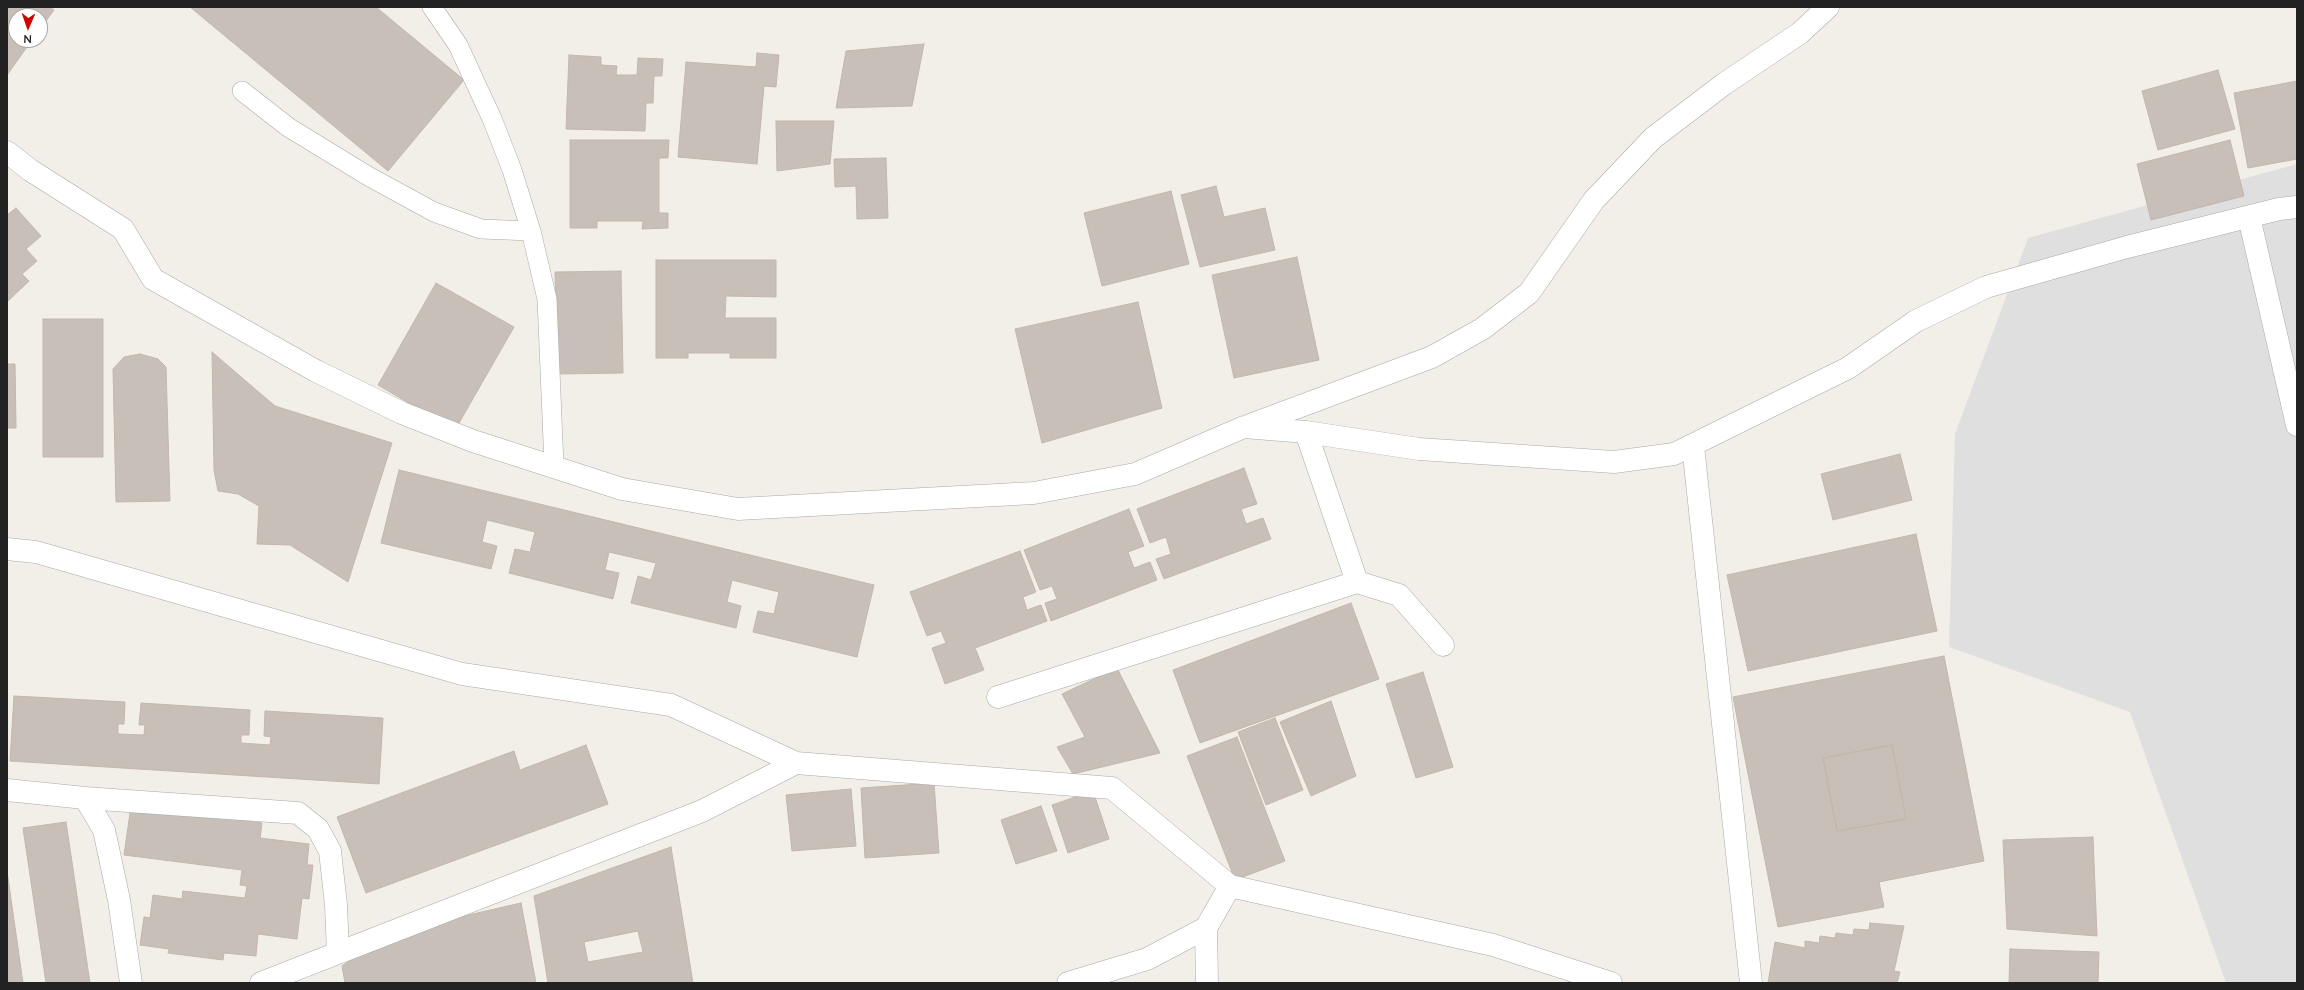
<!DOCTYPE html>
<html>
<head>
<meta charset="utf-8">
<style>
	body { margin:0 }
	#map { position:relative; width:2304px; height:990px; overflow:hidden; background:#f2efe9; font-family:Lato,sans-serif }
	canvas { display:block }
	.frame { position:absolute; inset:0; border:8px solid #222; pointer-events:none }
	.north { position:absolute; left:8px; top:8px; width:40px; height:40px; box-sizing:border-box; background:#fff; border:1px solid #a7a7a7; border-radius:50%; rotate:182deg; font-size:11px; font-weight:700; line-height:16px; text-align:center; color:#222 }
	.north::after { content:''; display:block; margin:auto; width:14px; height:18px; background:#d40000; clip-path:polygon(50% 0,100% 100%,50% 72%,0 100%) }
</style>
</head>
<body>
<div id="map">
<canvas width="2304" height="990"></canvas>
<div class="frame"></div>
<div class="north">N</div>
</div>
<script>
const context = document.querySelector('canvas').getContext('2d');
context.lineJoin = 'round';
function fill(path, color) { context.fillStyle = color; context.fill(path, 'evenodd'); }
const poly = rows => new Path2D(rows.map(r => 'M' + r).join(''));
function stroke(path, color, width, dash) { context.strokeStyle = color; context.lineWidth = width; context.lineCap = dash ? 'butt' : 'round'; context.setLineDash(dash || []); context.stroke(path); }
const residential = poly([
	[2297,164,2297,983,2226,983,2130,712,1949,647,1955,434,2028,238]
]);
const building = poly([
	[7,7,50,7,54,10,40,29,40,16,16,16,16,40,32,40,7,75,7,7],
	[190,7,376,7,464,80,388,171,190,7],
	[924,44,912,106,836,108,846,51,924,44],
	[757,53,779,55,776,87,764,86,757,164,678,157,686,62,756,67,757,53],
	[569,55,601,57,601,65,617,66,616,75,637,75,638,58,663,59,662,76,654,76,653,103,646,103,645,131,566,129,569,55],
	[2218,70,2235,129,2158,150,2142,91,2218,70],
	[2297,81,2297,159,2248,168,2234,93,2297,81],
	[776,121,834,121,830,164,777,171,776,121],
	[570,140,669,140,668,158,659,158,659,213,668,213,668,228,642,229,643,221,597,221,597,228,570,228,570,140],
	[2230,140,2244,196,2151,220,2137,164,2230,140],
	[886,158,888,218,857,219,856,186,835,187,834,159,886,158],
	[1216,186,1224,217,1265,208,1275,250,1200,267,1181,195,1216,186],
	[1171,191,1189,264,1102,286,1084,213,1171,191],
	[16,208,41,236,26,249,37,261,22,274,29,281,7,302,7,215,16,208],
	[1297,257,1319,360,1234,378,1212,275,1297,257],
	[656,260,776,260,776,297,726,296,725,318,776,318,776,358,730,358,730,353,688,353,688,358,656,358,656,260],
	[621,271,623,373,557,374,555,272,621,271],
	[436,283,514,327,455,430,378,385,436,283],
	[1138,302,1162,408,1042,443,1015,329,1138,302],
	[43,319,103,319,103,457,43,457,43,319],
	[212,352,275,406,392,443,348,582,290,545,257,544,259,506,238,494,218,491,214,470,212,352],
	[140,354,158,359,166,367,170,501,116,502,113,369,124,357,140,354],
	[7,364,15,364,16,428,7,428,7,364],
	[1900,454,1912,500,1833,520,1821,474,1900,454],
	[1244,468,1257,504,1241,509,1246,524,1263,518,1271,539,1164,579,1156,559,1171,554,1166,537,1150,543,1137,509,1244,468],
	[399,470,874,585,857,657,753,632,758,611,774,614,779,592,732,580,727,602,741,606,736,628,631,603,638,576,651,580,656,563,609,552,605,570,619,573,613,599,509,573,515,549,530,552,535,532,487,520,482,542,497,546,491,569,381,543,399,470],
	[1129,509,1144,546,1128,552,1134,568,1150,562,1157,580,1051,621,1045,603,1057,599,1052,586,1040,590,1024,550,1129,509],
	[1916,534,1937,631,1748,671,1727,575,1916,534],
	[1020,551,1036,592,1023,597,1027,610,1041,605,1047,621,975,648,984,670,945,684,932,648,946,643,941,631,927,636,910,592,1020,551],
	[1351,603,1379,679,1200,743,1173,670,1351,603],
	[1944,656,1984,861,1879,882,1884,907,1778,927,1733,697,1944,656],
	[1892,745,1906,819,1837,831,1823,758,1892,745],
	[1117,668,1160,753,1073,774,1057,747,1085,737,1062,694,1117,668],
	[1423,672,1453,767,1416,778,1386,684,1423,672],
	[14,696,125,702,124,724,118,724,118,734,144,735,145,725,139,725,141,703,250,710,249,735,241,735,241,743,270,745,271,737,264,736,265,711,383,718,379,784,10,761,14,696],
	[1331,701,1356,776,1311,796,1280,722,1331,701],
	[1275,718,1303,790,1266,805,1238,732,1275,718],
	[1237,737,1285,861,1235,880,1187,756,1237,737],
	[586,745,608,804,366,893,337,817,514,751,520,770,586,745],
	[1892,745,1906,819,1837,831,1823,758,1892,745],
	[934,783,939,853,865,858,861,788,934,783],
	[851,789,856,846,792,851,786,795,851,789],
	[1093,791,1109,839,1068,853,1052,805,1093,791],
	[131,806,262,823,260,838,309,844,307,865,313,865,309,899,302,898,297,939,258,934,256,956,224,953,223,960,168,953,169,949,140,945,144,917,150,918,153,895,182,899,183,891,245,898,247,886,240,885,242,870,124,855,131,806],
	[1041,806,1057,851,1016,864,1001,820,1041,806],
	[66,822,90,983,46,983,23,828,66,822],
	[2093,837,2097,936,2007,929,2003,840,2093,837],
	[671,847,693,983,548,983,534,896,671,847],
	[638,931,643,952,588,962,584,942,638,931],
	[7,871,23,983,7,983,7,871],
	[521,903,536,983,345,983,342,966,390,933,521,903],
	[1870,923,1904,926,1894,971,1900,972,1897,983,1768,983,1775,942,1805,948,1805,941,1819,943,1820,936,1835,938,1836,933,1853,935,1854,929,1869,930,1870,923],
	[2010,949,2099,952,2098,983,2009,983,2010,949]
]);
const lane = poly([
	[432,7,458,45,493,121,512,170,531,231,547,299,554,466],
	[242,91,288,127,368,176,434,212,481,229,531,231]
]);
const street = poly([
	[7,152,30,170,123,229,153,279,316,371,402,413,473,441,622,489,738,509,1034,493,1135,474,1244,427,1306,432,1419,449,1614,462,1674,454,1848,368,1916,321,1986,287,2127,247,2279,209,2297,207],
	[2249,217,2297,425],
	[1250,425,1432,357,1482,329,1529,293,1594,200,1653,138,1724,84,1800,33,1828,7],
	[1693,446,1751,983],
	[7,549,36,552,462,674,671,705,796,763],
	[1357,582,1399,595,1443,645],
	[998,697,1357,582,1306,432],
	[7,790,85,798,104,830,119,900,131,983],
	[85,798,298,813,318,829,330,851,336,905,338,953],
	[1206,928,1207,983],
	[261,983,702,811,796,763,1112,788,1230,886,1493,945,1611,983],
	[1068,983,1147,959,1206,928,1230,886]
]);
fill(residential, '#e0dfdf');
fill(building, '#c7bfb8');
stroke(building, '#c4b6ab', 1);
stroke(lane, '#a9a9a9', 20);
stroke(street, '#a9a9a9', 23);
stroke(lane, '#fff', 19);
stroke(street, '#fff', 22);
</script>
</body>
</html>
